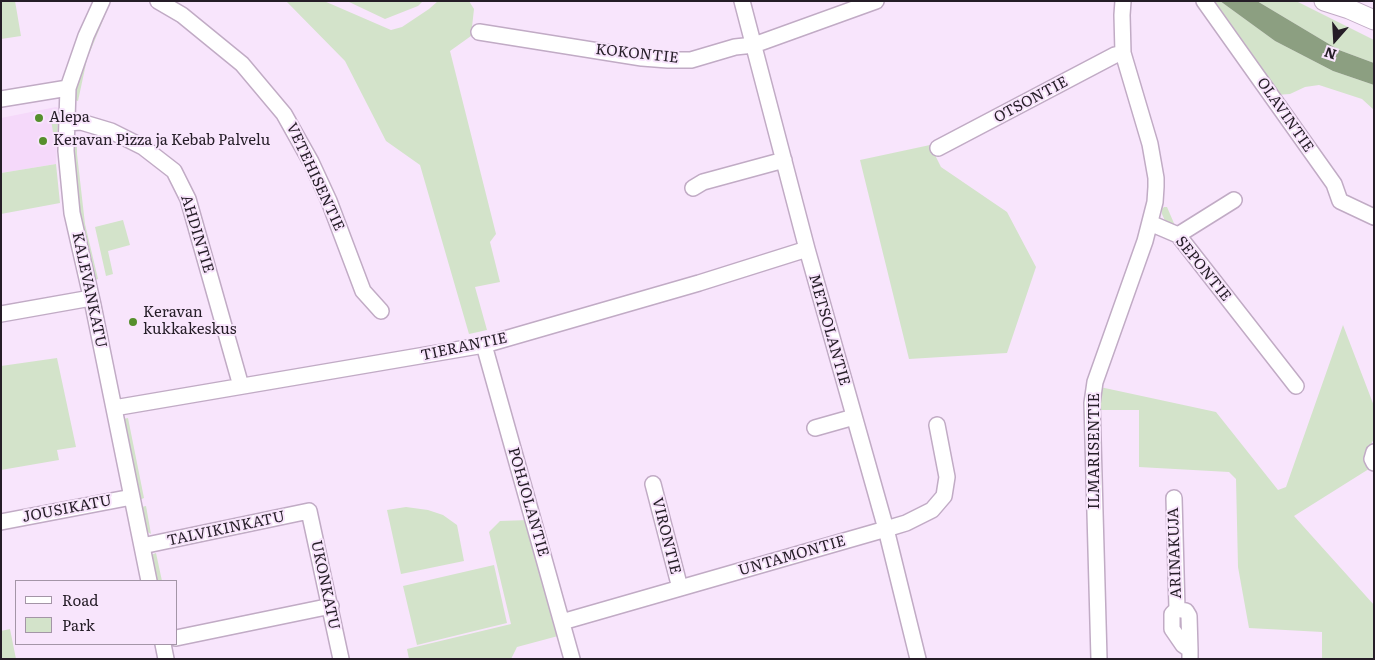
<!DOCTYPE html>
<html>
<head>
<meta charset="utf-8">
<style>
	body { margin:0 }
	#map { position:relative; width:1375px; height:660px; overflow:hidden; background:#f8e5fc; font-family:Literata,serif }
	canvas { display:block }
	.frame { position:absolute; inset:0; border:2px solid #251d27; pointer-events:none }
	.legend { position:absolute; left:15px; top:580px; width:162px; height:65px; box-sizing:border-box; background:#f8e5fc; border:1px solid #a495a7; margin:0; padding:6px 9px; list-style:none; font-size:15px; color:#251d27 }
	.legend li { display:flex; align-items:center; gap:10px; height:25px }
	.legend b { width:25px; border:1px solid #a495a7 }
	.north { position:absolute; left:1310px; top:15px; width:50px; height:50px; -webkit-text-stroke:4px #f8e5fc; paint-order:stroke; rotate:199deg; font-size:14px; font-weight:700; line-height:20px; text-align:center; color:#251d27 }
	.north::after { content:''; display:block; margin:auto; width:18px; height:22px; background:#251d27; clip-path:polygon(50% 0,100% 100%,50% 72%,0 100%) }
</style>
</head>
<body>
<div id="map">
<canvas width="1375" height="660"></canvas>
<div class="frame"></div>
<ul class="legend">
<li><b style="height:6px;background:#fff"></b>Road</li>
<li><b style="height:14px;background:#d3e3ca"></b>Park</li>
</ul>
<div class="north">N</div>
</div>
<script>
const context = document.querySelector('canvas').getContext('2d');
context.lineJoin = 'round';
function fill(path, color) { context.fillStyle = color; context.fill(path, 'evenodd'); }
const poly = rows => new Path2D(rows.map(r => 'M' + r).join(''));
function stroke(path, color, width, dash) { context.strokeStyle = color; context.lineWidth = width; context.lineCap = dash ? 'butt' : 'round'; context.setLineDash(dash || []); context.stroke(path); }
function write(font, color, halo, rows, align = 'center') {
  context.font = font + ' Literata,serif'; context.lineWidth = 4; context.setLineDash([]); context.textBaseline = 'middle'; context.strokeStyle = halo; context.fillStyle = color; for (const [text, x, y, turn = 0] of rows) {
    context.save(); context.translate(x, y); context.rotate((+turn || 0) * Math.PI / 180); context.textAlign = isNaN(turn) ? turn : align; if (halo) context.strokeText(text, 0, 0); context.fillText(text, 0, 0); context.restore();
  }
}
const built = poly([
	[56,107,59,108,56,164,1,173,1,118]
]);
const green = poly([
	[1,1,15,1,21,36,1,39],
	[106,1,111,1,87,59,78,101,75,100,79,76],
	[286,1,324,1,391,30,402,27,429,9,438,1,469,1,474,9,471,36,450,51,496,234,490,242,500,282,475,287,487,330,469,334,420,165,386,141,345,61],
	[347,1,423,1,418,6,385,19],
	[1204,1,1220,1,1275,41,1333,71,1374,85,1374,110,1362,99,1319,85,1305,87,1290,94,1276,95],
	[1257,1,1296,1,1374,40,1374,63,1339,50],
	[58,118,57,145,55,146,51,119],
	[72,136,77,136,77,154,85,224,98,279,93,280,77,208],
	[930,145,941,167,1007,212,1036,267,1007,353,909,359,860,160],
	[56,164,60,203,1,214,1,173],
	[1164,207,1167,207,1176,228,1166,223,1162,214,1162,209],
	[123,220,130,245,108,251,113,274,106,276,95,227],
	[1343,325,1374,406,1374,440,1372,442,1368,459,1372,467,1294,516,1374,605,1374,659,1322,659,1322,632,1249,628,1238,567,1236,479,1229,472,1139,467,1139,410,1100,410,1100,387,1216,412,1278,490,1286,487],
	[57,358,76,447,57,450,59,460,1,470,1,366],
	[128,418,144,498,139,500,123,419],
	[146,506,151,534,146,531,141,507],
	[406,507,428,510,443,515,457,525,464,561,401,574,387,510],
	[529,520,558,636,517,647,511,659,409,659,407,649,511,624,489,532,500,521],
	[156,553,162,581,156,581,151,555],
	[494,565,507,623,417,645,403,586],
	[10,629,16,659,1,659,1,631]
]);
const water = poly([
	[1220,1,1257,1,1339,50,1374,63,1374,85,1333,71,1275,41]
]);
const minor = poly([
	[102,1,86,36,68,88,66,151,72,213,93,305,149,581],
	[158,1,182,15,242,64,284,114,311,162,329,201,363,291,381,311],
	[742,1,807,249,886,529,918,659],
	[1204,1,1334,184,1340,201,1374,217],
	[479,32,642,58,668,60,691,60,735,47,754,45,876,1],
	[1,99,68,88],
	[67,123,81,122,111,131,143,147,174,171,188,199,241,386],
	[938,148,1115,55,1123,53],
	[693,188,703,182,784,160],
	[1150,223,1178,235,1296,386],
	[1178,235,1234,200],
	[1,314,91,298],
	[484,345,572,659],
	[114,408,484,345,699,283,807,249],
	[815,428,854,417],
	[1374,452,1372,459,1374,463],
	[653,484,680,588],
	[1174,498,1177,609],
	[1,522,132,497],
	[142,546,309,511,341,659],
	[562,622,886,529,906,523,932,510,944,496,947,477,937,425],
	[176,638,331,606],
	[163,644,166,659],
	[1099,659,1092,403,1095,382,1145,241,1155,202,1156,187,1156,178,1150,144,1123,53,1122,15,1123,1],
	[1190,659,1190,650,1189,616,1186,611,1177,609,1172,614,1172,629,1183,645,1190,650]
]);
const major = poly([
	[1324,1,1349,9,1374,20]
]);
const markers = [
	[39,118,5,"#558f2c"],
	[43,141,5,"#558f2c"],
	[133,322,5,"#558f2c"]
];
const streetNames = [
	["KOKONTIE",637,54,6],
	["OTSONTIE",1031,100,-28],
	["OLAVINTIE",1285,115,55],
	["VETEHISENTIE",315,177,65],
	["AHDINTIE",197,234,73],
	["SEPONTIE",1203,269,51],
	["KALEVANKATU",89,290,78],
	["METSOLANTIE",829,330,74],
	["TIERANTIE",464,347,-12],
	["ILMARISENTIE",1095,451,-90],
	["POHJOLANTIE",528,502,74],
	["JOUSIKATU",67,509,-11],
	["TALVIKINKATU",226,529,-12],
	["VIRONTIE",666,536,76],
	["ARINAKUJA",1175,553,-92],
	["UNTAMONTIE",792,556,-16],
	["UKONKATU",325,585,78]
];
const poiNames = [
	["Alepa",49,118],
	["Keravan Pizza ja Kebab Palvelu",53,141],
	["Keravan",143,313],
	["kukkakeskus",143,330]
];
fill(built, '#f5d9fa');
fill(green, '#d3e3ca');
fill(water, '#8c9f81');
stroke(minor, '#c1abc5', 18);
stroke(major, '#c1abc5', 21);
stroke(minor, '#fff', 15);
stroke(major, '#fff', 19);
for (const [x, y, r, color] of markers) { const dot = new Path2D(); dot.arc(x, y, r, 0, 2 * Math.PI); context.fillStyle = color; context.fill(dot); stroke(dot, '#f8e5fc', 2); }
write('15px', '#251d27', '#f8e5fc', streetNames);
write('15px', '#251d27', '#f8e5fc', poiNames, 'left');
</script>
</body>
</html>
